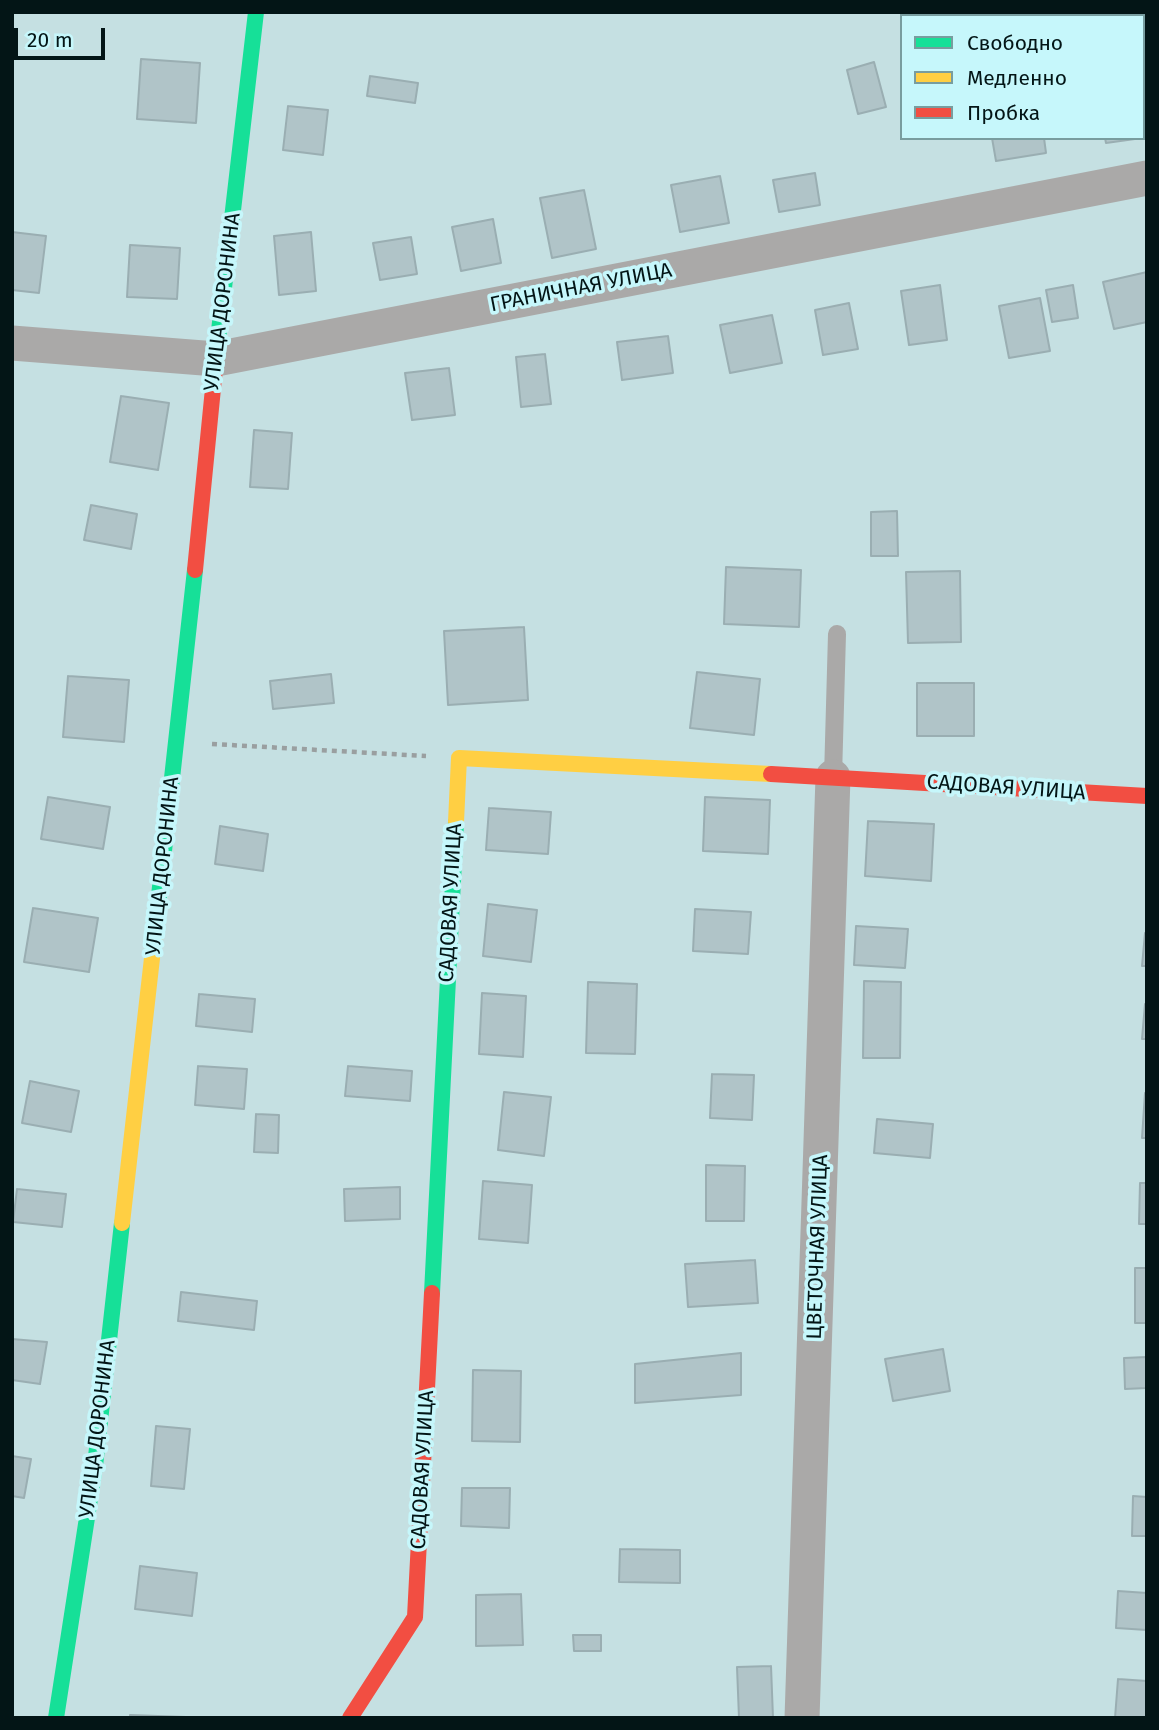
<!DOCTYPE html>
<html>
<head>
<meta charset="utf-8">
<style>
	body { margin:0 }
	#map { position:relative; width:1159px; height:1730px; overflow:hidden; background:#c5e0e2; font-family:"Fira Sans",sans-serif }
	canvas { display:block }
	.frame { position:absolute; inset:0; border:14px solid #031516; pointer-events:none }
	.legend { position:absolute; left:900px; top:14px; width:245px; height:126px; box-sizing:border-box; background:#c6f7fb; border:2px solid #789d9f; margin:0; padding:9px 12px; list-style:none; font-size:21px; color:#031516 }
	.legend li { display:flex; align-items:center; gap:14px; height:35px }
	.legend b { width:35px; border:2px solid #789d9f }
	.scale { position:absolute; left:14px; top:28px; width:91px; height:32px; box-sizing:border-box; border:4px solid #031516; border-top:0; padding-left:9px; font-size:21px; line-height:24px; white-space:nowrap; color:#031516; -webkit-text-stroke:5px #c6f7fb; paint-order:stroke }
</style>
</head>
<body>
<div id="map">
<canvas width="1159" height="1730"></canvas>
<div class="frame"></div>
<ul class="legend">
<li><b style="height:9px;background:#16e098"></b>Свободно</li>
<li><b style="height:9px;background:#ffcf43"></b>Медленно</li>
<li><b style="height:9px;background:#f24e42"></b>Пробка</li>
</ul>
<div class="scale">20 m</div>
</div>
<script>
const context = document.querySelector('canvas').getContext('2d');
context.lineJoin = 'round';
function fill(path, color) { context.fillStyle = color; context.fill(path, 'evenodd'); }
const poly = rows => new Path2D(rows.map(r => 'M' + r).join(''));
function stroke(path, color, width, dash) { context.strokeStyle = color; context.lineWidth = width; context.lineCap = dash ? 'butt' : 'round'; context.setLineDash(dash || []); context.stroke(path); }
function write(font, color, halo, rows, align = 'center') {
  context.font = font + ' "Fira Sans",sans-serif'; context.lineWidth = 7; context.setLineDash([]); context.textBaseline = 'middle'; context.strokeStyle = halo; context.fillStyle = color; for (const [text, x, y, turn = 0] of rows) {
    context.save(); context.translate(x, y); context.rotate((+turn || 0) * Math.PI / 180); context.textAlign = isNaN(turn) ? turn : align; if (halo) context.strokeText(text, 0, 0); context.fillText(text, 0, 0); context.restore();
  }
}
const building = poly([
	[141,59,200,63,196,123,137,119,141,59],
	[874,62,886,107,858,114,847,70,874,62],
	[370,76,418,83,415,103,367,96,370,76],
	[288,106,328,110,323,155,283,150,288,106],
	[992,138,1044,138,1046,153,996,161,992,138],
	[1105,138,1142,138,1106,143,1105,138],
	[815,173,820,205,779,212,773,180,815,173],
	[720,176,729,223,680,232,671,185,720,176],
	[584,190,596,249,552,258,540,198,584,190],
	[493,219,501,263,461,271,452,227,493,219],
	[12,232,46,236,39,293,12,290,12,232],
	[311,232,316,291,279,295,274,236,311,232],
	[411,237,417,274,380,280,373,243,411,237],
	[130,245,180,248,177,299,127,297,130,245],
	[1147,272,1147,322,1114,329,1103,282,1147,272],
	[940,285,947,340,909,345,901,291,940,285],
	[1073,285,1078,318,1052,322,1046,290,1073,285],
	[1040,298,1050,351,1009,358,999,306,1040,298],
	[849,303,858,349,823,355,815,310,849,303],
	[772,315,782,363,730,373,720,325,772,315],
	[668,336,673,373,622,380,617,342,668,336],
	[545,354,551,404,521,407,516,357,545,354],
	[449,368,455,415,412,420,405,373,449,368],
	[121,396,169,403,158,470,110,462,121,396],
	[254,430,292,433,288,489,250,487,254,430],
	[91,505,137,514,131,549,84,540,91,505],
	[897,511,898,556,871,556,871,512,897,511],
	[726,567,801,570,799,627,724,624,726,567],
	[960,571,961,642,908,643,906,572,960,571],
	[524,627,528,700,448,705,444,631,524,627],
	[697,672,760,679,754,735,690,728,697,672],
	[331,674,334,703,273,709,270,681,331,674],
	[68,676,129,680,124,742,63,737,68,676],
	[917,683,974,683,974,736,917,736,917,683],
	[48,797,110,807,103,849,41,839,48,797],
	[705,797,770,800,768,854,703,851,705,797],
	[489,808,551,812,548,854,486,850,489,808],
	[868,821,934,824,931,881,865,876,868,821],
	[220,826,268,834,263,871,215,864,220,826],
	[488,904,537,910,531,962,483,956,488,904],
	[33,908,98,918,89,972,24,962,33,908],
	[695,909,751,912,748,954,693,951,695,909],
	[856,926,908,929,905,968,854,965,856,926],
	[1145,933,1147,933,1147,966,1142,966,1145,933],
	[864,981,901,982,900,1058,863,1058,864,981],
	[588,982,637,984,635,1054,586,1053,588,982],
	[482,993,526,996,523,1057,479,1054,482,993],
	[199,994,255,999,252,1032,196,1026,199,994],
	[1145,1004,1147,1004,1147,1039,1142,1039,1145,1004],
	[198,1066,247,1069,244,1109,195,1105,198,1066],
	[348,1066,412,1071,410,1101,345,1096,348,1066],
	[712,1074,754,1075,752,1120,710,1118,712,1074],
	[30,1081,79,1091,71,1132,22,1123,30,1081],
	[504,1092,551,1097,544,1156,498,1150,504,1092],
	[1145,1093,1147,1093,1147,1138,1142,1138,1145,1093],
	[256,1114,279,1115,278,1153,254,1152,256,1114],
	[877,1119,933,1124,930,1158,874,1153,877,1119],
	[706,1165,745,1166,744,1221,706,1221,706,1165],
	[483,1181,532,1185,528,1243,479,1239,483,1181],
	[1140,1183,1147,1183,1147,1224,1139,1224,1140,1183],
	[400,1187,400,1219,345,1221,344,1189,400,1187],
	[17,1189,66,1194,62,1227,13,1222,17,1189],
	[755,1260,758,1303,688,1307,685,1264,755,1260],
	[1135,1268,1147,1268,1147,1323,1135,1323,1135,1268],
	[181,1292,257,1301,254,1330,178,1321,181,1292],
	[12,1339,47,1342,40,1384,12,1380,12,1339],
	[943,1349,950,1391,893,1401,885,1359,943,1349],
	[741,1353,741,1395,635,1403,635,1364,741,1353],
	[1147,1357,1147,1388,1125,1389,1124,1358,1147,1357],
	[473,1370,521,1371,520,1442,472,1441,473,1370],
	[156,1426,190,1429,184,1489,151,1486,156,1426],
	[12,1456,31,1459,24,1498,12,1496,12,1456],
	[462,1488,510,1488,509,1528,461,1526,462,1488],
	[1133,1496,1147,1497,1147,1536,1132,1536,1133,1496],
	[620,1549,680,1550,680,1583,619,1582,620,1549],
	[140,1566,197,1573,192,1616,135,1609,140,1566],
	[1118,1591,1147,1593,1147,1630,1116,1628,1118,1591],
	[521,1594,523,1645,476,1646,476,1595,521,1594],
	[573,1635,601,1635,601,1651,574,1651,573,1635],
	[771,1666,773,1718,739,1718,737,1667,771,1666],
	[1118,1679,1147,1681,1147,1718,1115,1718,1118,1679],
	[130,1715,186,1717,186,1718,130,1718,130,1715]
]);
const path = poly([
	[212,744,426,756]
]);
const lane = poly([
	[833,777,837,634]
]);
const street = poly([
	[12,343,216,359,1147,178],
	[802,1718,833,777]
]);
const fast = poly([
	[217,348,256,12],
	[157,914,195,570],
	[432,1293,456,822],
	[56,1718,95,1466,122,1223]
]);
const slow = poly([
	[456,822,459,758,771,774],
	[122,1223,157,914]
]);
const jam = poly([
	[195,570,217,348],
	[771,774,1147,796],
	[350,1718,415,1617,432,1293]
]);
const streetNames = [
	["ГРАНИЧНАЯ УЛИЦА",581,288,-11],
	["УЛИЦА ДОРОНИНА",223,302,-83],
	["САДОВАЯ УЛИЦА",1006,788,4],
	["УЛИЦА ДОРОНИНА",163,866,-84],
	["САДОВАЯ УЛИЦА",451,903,-87],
	["ЦВЕТОЧНАЯ УЛИЦА",818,1247,-88],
	["УЛИЦА ДОРОНИНА",98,1429,-83],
	["САДОВАЯ УЛИЦА",423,1470,-87]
];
fill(building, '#b0c4c8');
stroke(building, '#9aaeb2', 2);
stroke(path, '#9a9fa0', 4.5, [5, 5]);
stroke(lane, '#aaa9a8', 18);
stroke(street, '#aaa9a8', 35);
stroke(fast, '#16e098', 16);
stroke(slow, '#ffcf43', 16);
stroke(jam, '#f24e42', 16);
write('21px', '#031516', '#c6f7fb', streetNames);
</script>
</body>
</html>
